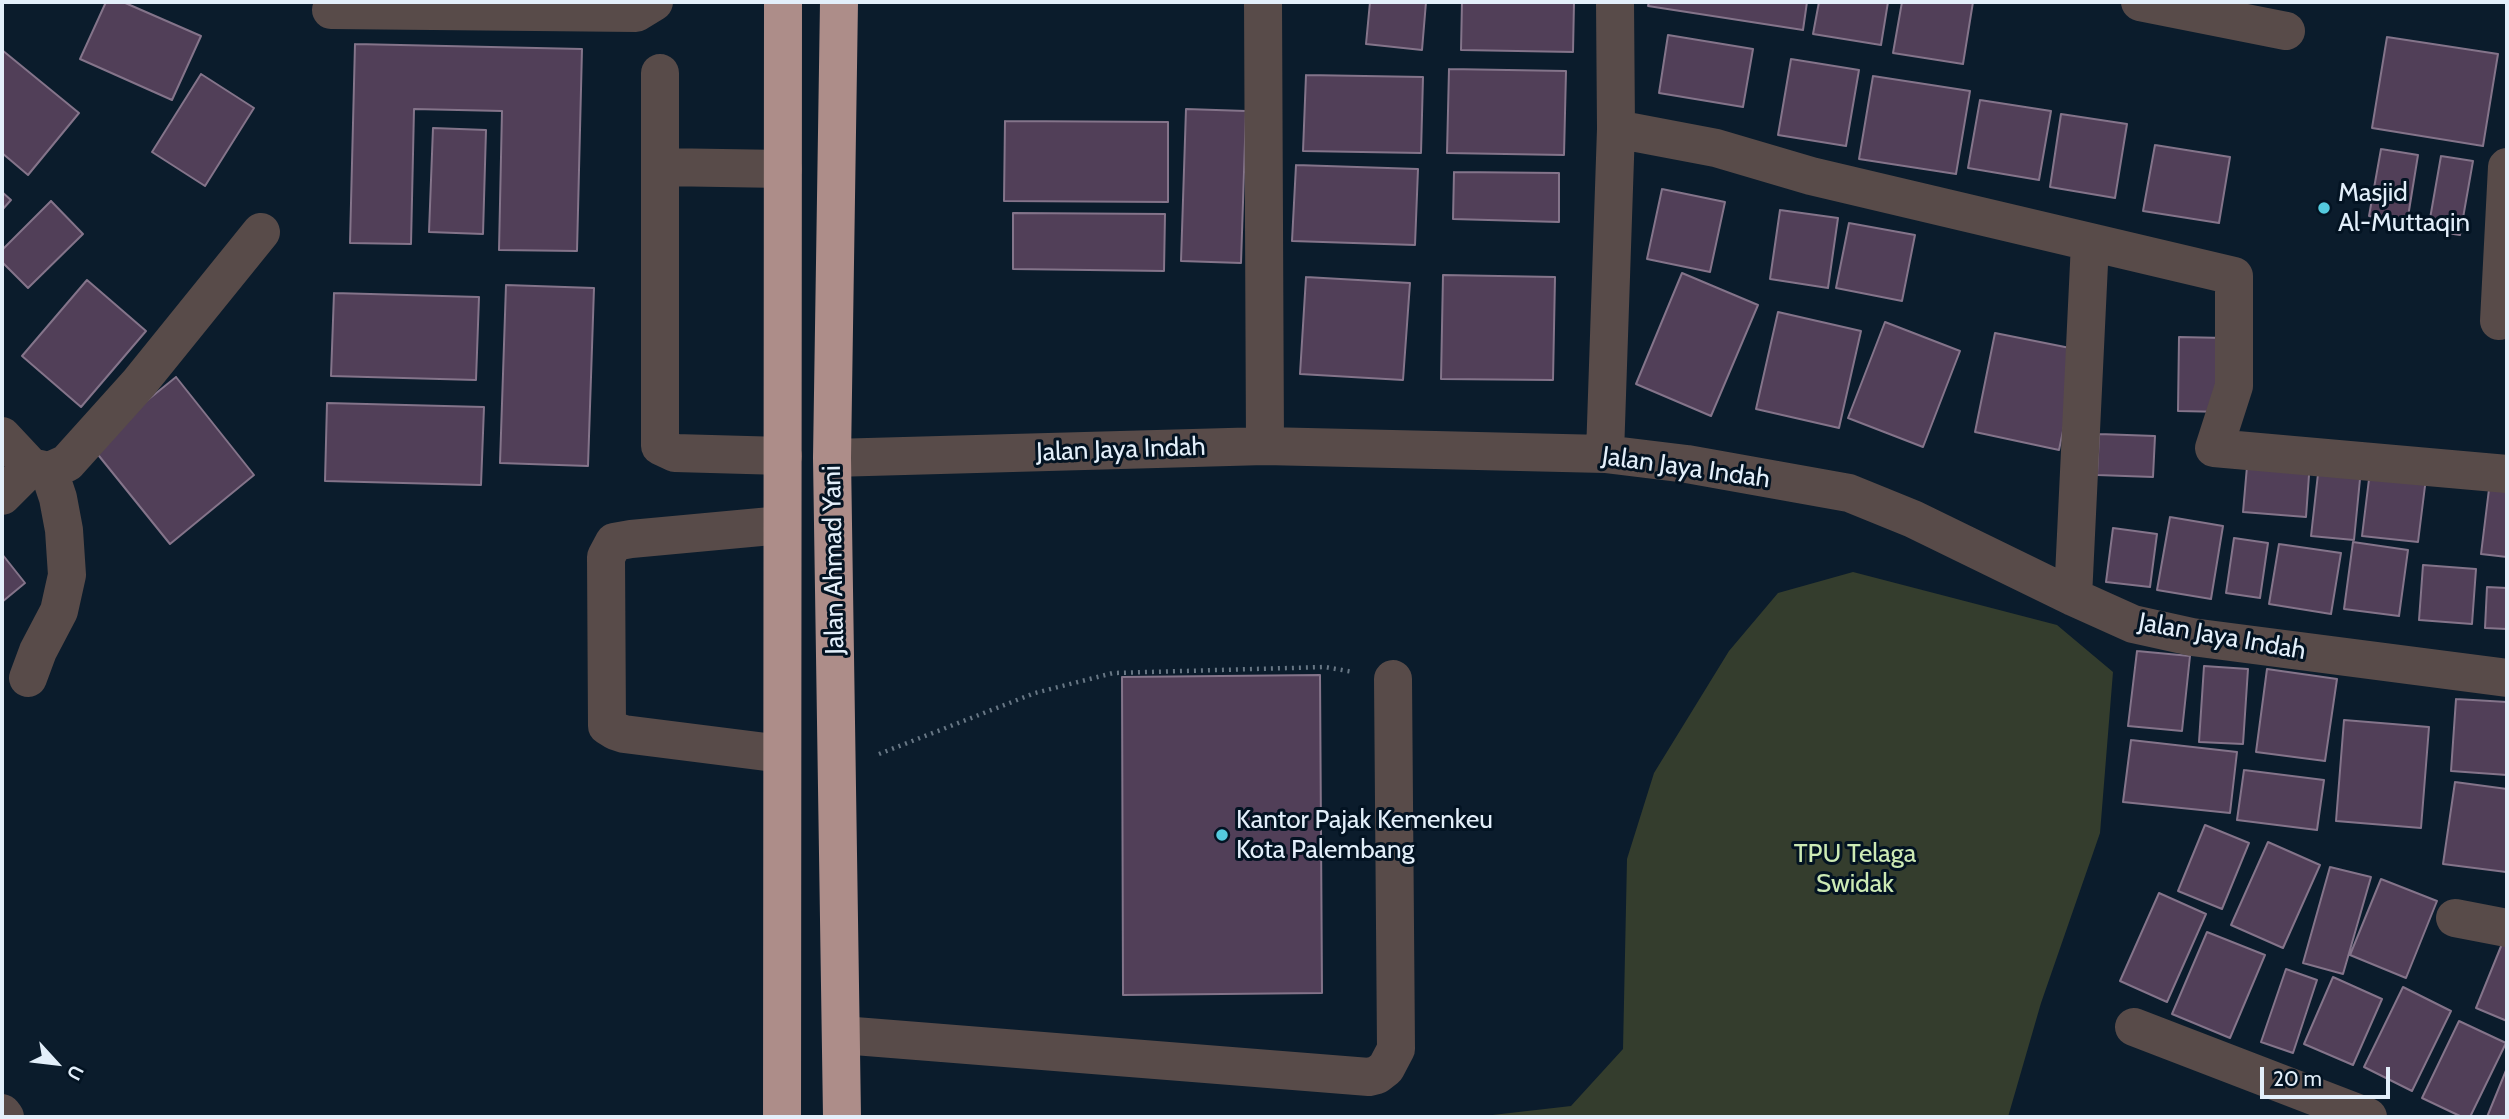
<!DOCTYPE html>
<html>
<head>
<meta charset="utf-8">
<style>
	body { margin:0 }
	#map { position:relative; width:2509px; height:1119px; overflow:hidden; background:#0b1c2c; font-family:Cabin,sans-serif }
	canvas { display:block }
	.frame { position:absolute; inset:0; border:4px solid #e3effa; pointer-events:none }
	.north { position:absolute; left:21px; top:1028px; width:70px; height:70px; -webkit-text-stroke:5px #031322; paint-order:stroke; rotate:117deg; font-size:19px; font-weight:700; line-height:28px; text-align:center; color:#e3effa }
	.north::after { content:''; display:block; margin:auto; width:24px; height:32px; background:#e3effa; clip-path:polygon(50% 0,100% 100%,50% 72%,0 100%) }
	.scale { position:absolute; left:2260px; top:1067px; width:130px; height:32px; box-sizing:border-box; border:4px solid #e3effa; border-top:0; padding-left:9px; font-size:21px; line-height:24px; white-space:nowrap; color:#e3effa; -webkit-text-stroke:5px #031322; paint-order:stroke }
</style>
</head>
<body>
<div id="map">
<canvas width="2509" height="1119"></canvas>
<div class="frame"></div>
<div class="north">U</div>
<div class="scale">20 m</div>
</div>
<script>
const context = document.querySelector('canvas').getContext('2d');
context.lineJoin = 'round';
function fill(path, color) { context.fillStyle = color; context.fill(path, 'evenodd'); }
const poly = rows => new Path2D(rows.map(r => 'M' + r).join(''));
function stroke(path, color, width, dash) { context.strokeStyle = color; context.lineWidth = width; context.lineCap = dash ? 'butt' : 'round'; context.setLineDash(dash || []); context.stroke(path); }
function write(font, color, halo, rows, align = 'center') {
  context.font = font + ' Cabin,sans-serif'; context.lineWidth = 6; context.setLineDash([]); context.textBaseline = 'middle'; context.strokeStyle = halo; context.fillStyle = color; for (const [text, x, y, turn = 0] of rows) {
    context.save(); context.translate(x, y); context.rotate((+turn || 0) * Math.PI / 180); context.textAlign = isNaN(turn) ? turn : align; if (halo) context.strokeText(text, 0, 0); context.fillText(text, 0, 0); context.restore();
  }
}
const green = poly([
	[1853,572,2057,625,2113,672,2100,833,2041,1003,2008,1117,1475,1117,1571,1106,1623,1049,1627,859,1654,773,1729,651,1778,593]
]);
const building = poly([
	[106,2,123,2,201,36,172,100,80,59,106,2],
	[1370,2,1426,2,1422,50,1366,44,1370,2],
	[1462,2,1574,2,1573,52,1461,50,1462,2],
	[1649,2,1807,2,1803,30,1648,6,1649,2],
	[1819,2,1888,2,1881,45,1813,34,1819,2],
	[1902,2,1973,2,1963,64,1893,53,1902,2],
	[1668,35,1753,49,1743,107,1659,93,1668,35],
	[2387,37,2498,54,2483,146,2372,128,2387,37],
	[355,44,582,49,577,251,499,250,502,111,414,109,411,244,350,243,355,44],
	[2,50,79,113,28,175,2,153,2,50],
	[1791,59,1859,70,1846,146,1778,135,1791,59],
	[1449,69,1566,71,1564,155,1447,153,1449,69],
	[201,74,254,108,205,186,152,152,201,74],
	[1306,75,1423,77,1421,153,1303,151,1306,75],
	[1873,76,1970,91,1956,174,1859,159,1873,76],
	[1980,100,2051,111,2039,180,1968,168,1980,100],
	[1186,109,1246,111,1241,263,1181,261,1186,109],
	[2061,114,2127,124,2115,198,2050,187,2061,114],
	[1005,121,1168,122,1168,202,1004,201,1005,121],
	[433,128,486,130,483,234,429,232,433,128],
	[2155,145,2230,157,2219,223,2143,211,2155,145],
	[2381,149,2418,155,2407,223,2369,216,2381,149],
	[2441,156,2473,161,2460,235,2428,230,2441,156],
	[1296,165,1418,169,1415,245,1292,241,1296,165],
	[1454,172,1559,173,1559,222,1453,219,1454,172],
	[1662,189,1725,202,1710,272,1647,259,1662,189],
	[2,192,11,200,2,210,2,192],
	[51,201,83,234,28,288,2,262,2,250,51,201],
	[1780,210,1838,218,1828,288,1770,279,1780,210],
	[1013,213,1165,214,1164,271,1013,269,1013,213],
	[1849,223,1915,235,1902,301,1836,288,1849,223],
	[1682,273,1758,305,1711,416,1636,384,1682,273],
	[1443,275,1555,277,1553,380,1441,379,1443,275],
	[1306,277,1410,283,1403,380,1300,374,1306,277],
	[87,280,146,331,81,407,22,356,87,280],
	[506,285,594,288,588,466,500,463,506,285],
	[334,293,479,297,476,380,331,376,334,293],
	[1778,312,1861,331,1839,428,1756,409,1778,312],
	[1885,322,1960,351,1923,447,1848,418,1885,322],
	[1995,333,2080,350,2059,450,1975,432,1995,333],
	[2179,337,2226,338,2225,412,2178,411,2179,337],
	[176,377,254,475,170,544,91,446,176,377],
	[327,403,484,407,481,485,325,481,327,403],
	[2099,434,2155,436,2153,477,2097,475,2099,434],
	[2248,455,2310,461,2306,517,2243,512,2248,455],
	[2319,465,2361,469,2354,540,2311,536,2319,465],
	[2370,471,2426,478,2418,542,2362,536,2370,471],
	[2490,481,2507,484,2507,557,2481,554,2490,481],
	[2170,517,2223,526,2211,599,2157,590,2170,517],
	[2113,528,2157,534,2150,587,2106,582,2113,528],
	[2234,538,2268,543,2260,598,2226,593,2234,538],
	[2353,542,2408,550,2399,616,2344,609,2353,542],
	[2279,544,2341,553,2331,614,2269,604,2279,544],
	[2,554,25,583,2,602,2,554],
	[2423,565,2476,569,2472,624,2419,620,2423,565],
	[2487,587,2507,588,2507,629,2485,628,2487,587],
	[2137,651,2190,656,2182,731,2128,726,2137,651],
	[2204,666,2248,669,2243,744,2199,742,2204,666],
	[2267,669,2337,679,2325,761,2256,752,2267,669],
	[1320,675,1322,993,1123,995,1122,677,1320,675],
	[2456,699,2507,702,2507,775,2451,771,2456,699],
	[2344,720,2429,727,2421,828,2336,821,2344,720],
	[2131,740,2237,752,2230,813,2123,802,2131,740],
	[2244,770,2324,780,2317,830,2237,820,2244,770],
	[2455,782,2507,789,2506,872,2443,864,2455,782],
	[2205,825,2249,843,2222,909,2178,891,2205,825],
	[2268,842,2320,865,2283,948,2231,925,2268,842],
	[2330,867,2371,877,2343,974,2303,963,2330,867],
	[2381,879,2437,901,2406,978,2350,955,2381,879],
	[2159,893,2206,914,2167,1002,2120,981,2159,893],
	[2207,932,2265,955,2230,1038,2172,1014,2207,932],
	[2506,934,2507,935,2507,1021,2476,1008,2506,934],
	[2286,969,2317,980,2293,1053,2261,1042,2286,969],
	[2333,977,2382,999,2353,1065,2304,1044,2333,977],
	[2403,987,2451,1011,2412,1091,2364,1067,2403,987],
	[2459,1021,2506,1043,2470,1117,2462,1117,2422,1098,2459,1021],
	[2507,1068,2507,1117,2487,1117,2507,1068]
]);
const path = poly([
	[879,754,1035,693,1113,673,1325,667,1353,672]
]);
const minor = poly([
	[1263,2,1265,446],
	[2140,2,2286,31],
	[331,10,636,13,654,2],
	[660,73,660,446,675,453,783,456],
	[1616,129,1716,148,1811,176,2234,276,2234,386,2214,448,2507,474],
	[661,167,783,169],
	[2499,321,2507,167],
	[2,436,31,467,2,496],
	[1605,454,1616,129,1615,2],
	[832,458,1265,446,1605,454,1687,464,1849,493,1913,519,2073,597,2133,624,2192,637,2507,678],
	[31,467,49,471,67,463,139,383,261,232],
	[2073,597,2090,243],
	[28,678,38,651,59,611,67,575,64,530,58,498,49,471],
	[782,754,624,734,615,731,607,726,606,557,614,542,631,539,782,525],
	[2455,918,2507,928],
	[2134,1027,2368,1117],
	[842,1035,1369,1077,1377,1075,1386,1068,1396,1049,1393,679],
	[2,1113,5,1117]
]);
const highway = poly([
	[839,2,832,458,842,1117],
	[782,1117,783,2]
]);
const markers = [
	[2324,208,7,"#54cade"],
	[1222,835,7,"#54cade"]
];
const poiNames = [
	["Masjid",2338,193],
	["Al-Muttaqin",2338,223],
	["Kantor Pajak Kemenkeu",1236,820],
	["Kota Palembang",1236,850]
];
const streetNames = [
	["Jalan Jaya Indah",1121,450,-2],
	["Jalan Jaya Indah",1686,468,8],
	["Jalan Ahmad Yani",834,560,-91],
	["Jalan Jaya Indah",2222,637,10]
];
const parkNames = [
	["TPU Telaga",1855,854],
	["Swidak",1855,884]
];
fill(green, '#343d2d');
fill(building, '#513f58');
stroke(building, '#84748a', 2);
stroke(path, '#687785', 4.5, [2, 5]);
stroke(minor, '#584b49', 38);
stroke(highway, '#ad8d89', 38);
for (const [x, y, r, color] of markers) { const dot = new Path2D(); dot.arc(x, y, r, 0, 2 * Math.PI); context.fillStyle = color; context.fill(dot); stroke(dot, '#031322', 2.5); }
write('26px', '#e3effa', '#031322', poiNames, 'left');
write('26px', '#e3effa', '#031322', streetNames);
write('26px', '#cdeab4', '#031322', parkNames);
</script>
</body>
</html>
